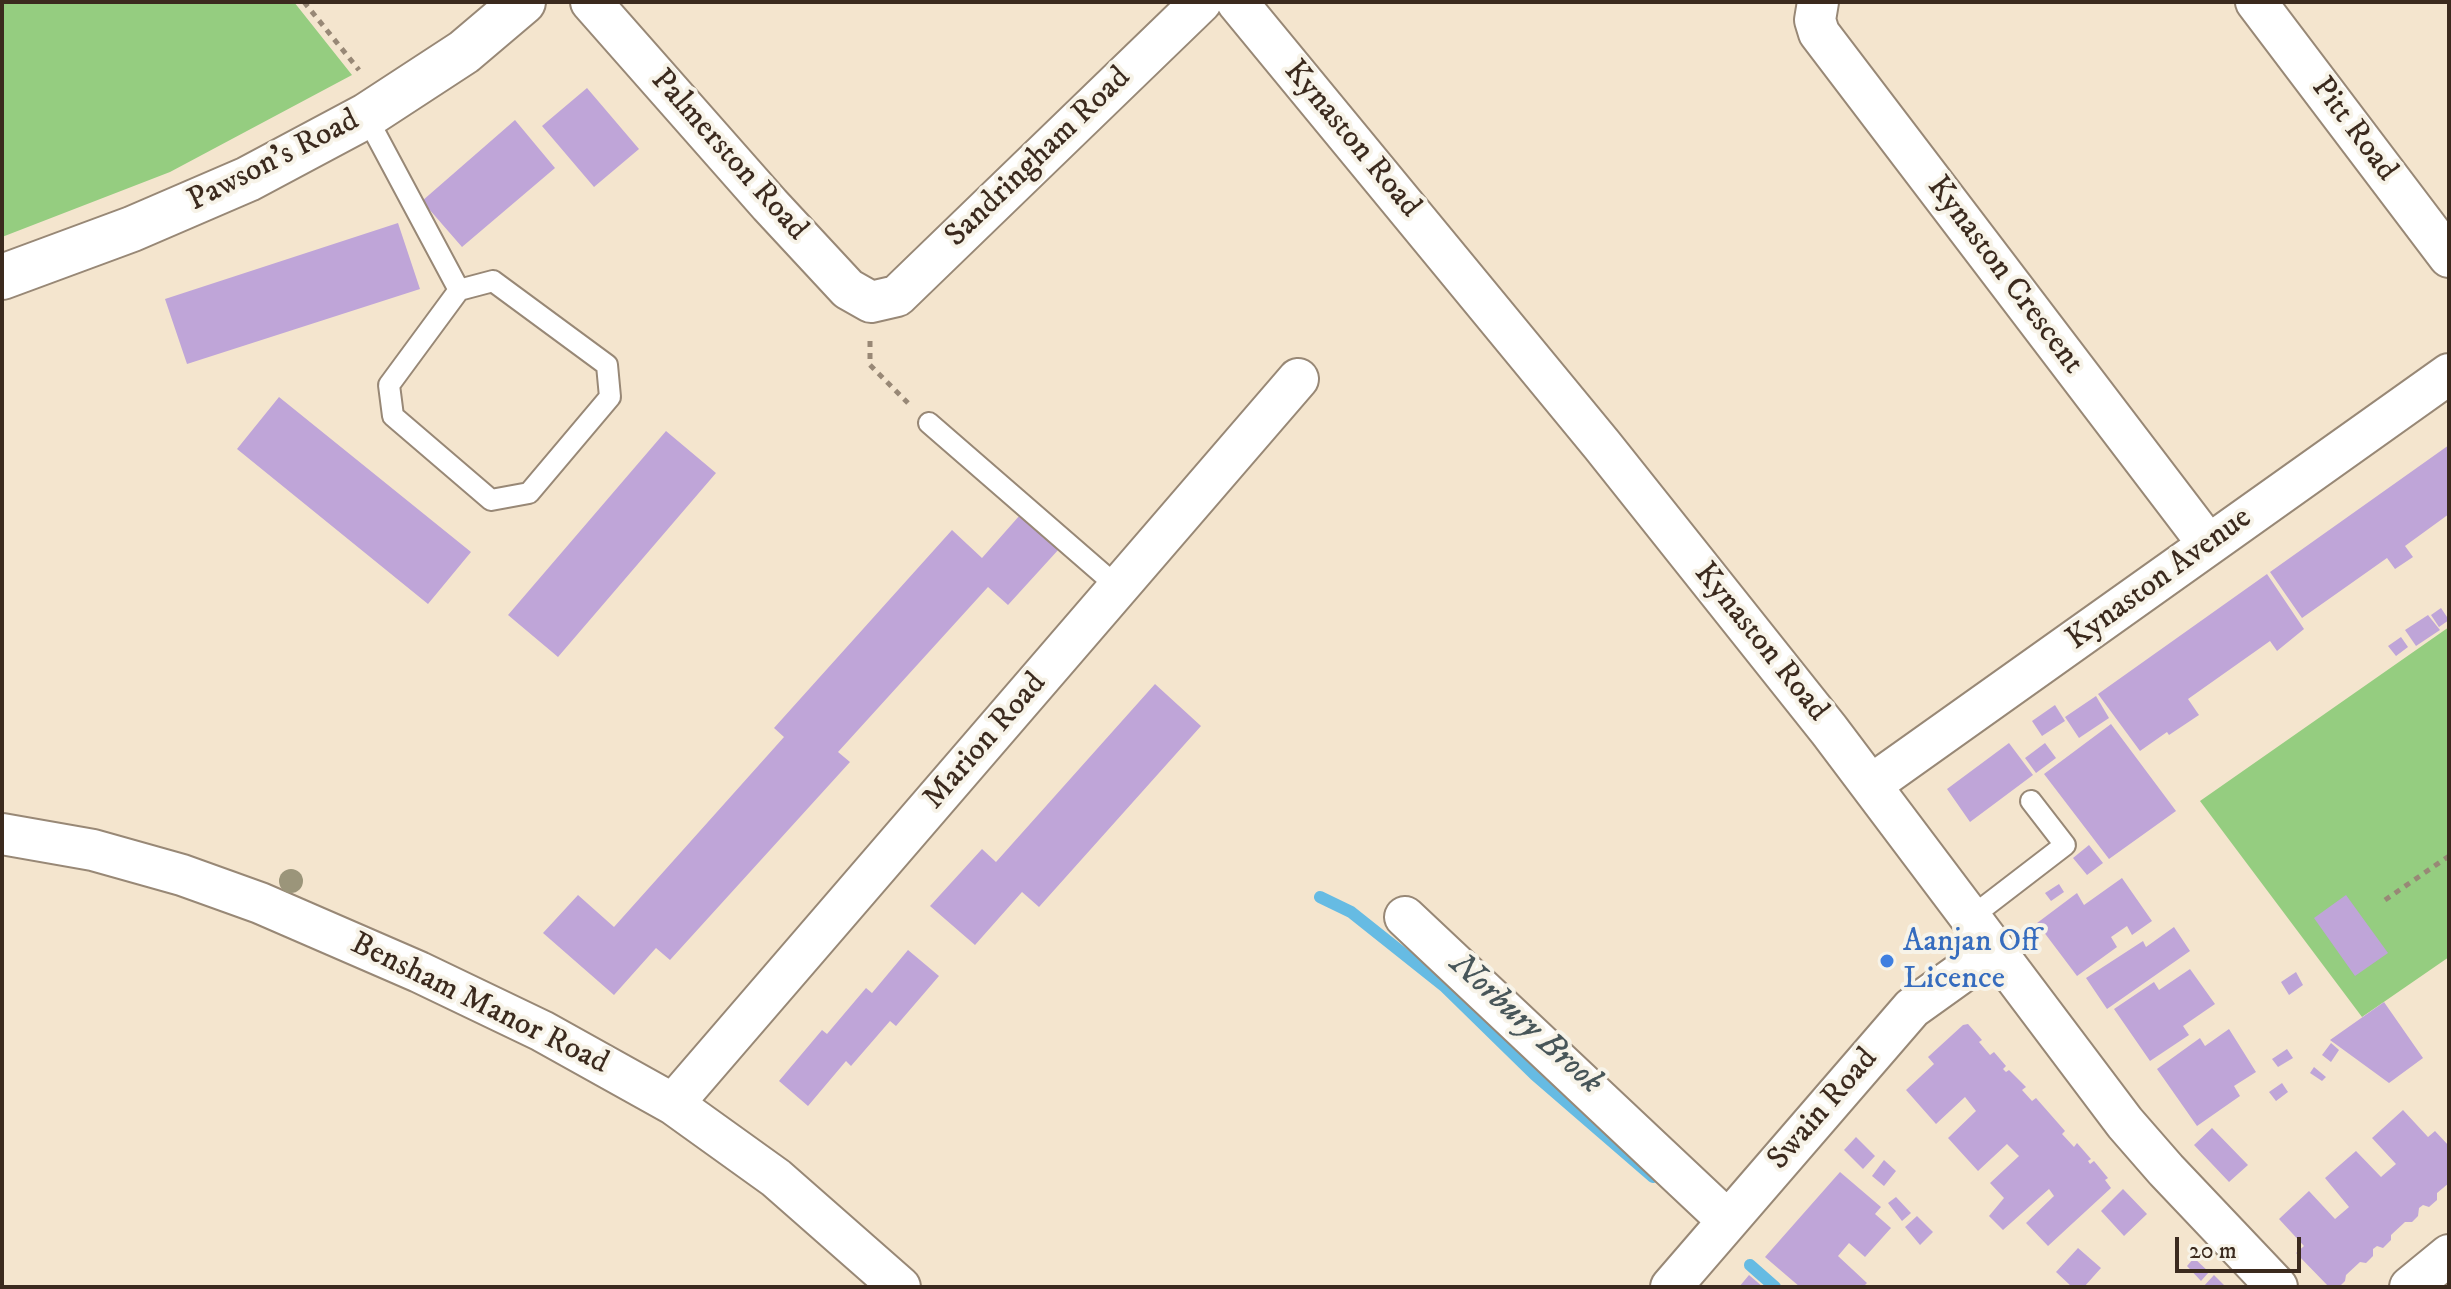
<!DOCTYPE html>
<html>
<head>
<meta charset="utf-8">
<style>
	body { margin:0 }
	#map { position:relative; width:2451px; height:1289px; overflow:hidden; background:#f4e5ce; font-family:"IM FELL DW Pica",serif }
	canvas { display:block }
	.frame { position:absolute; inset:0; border:4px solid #3b2a1e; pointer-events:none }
	.scale { position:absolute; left:2175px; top:1237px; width:126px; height:36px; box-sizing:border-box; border:4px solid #3b2a1e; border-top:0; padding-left:10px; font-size:24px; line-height:28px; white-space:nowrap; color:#3b2a1e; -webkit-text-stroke:6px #f7f3e8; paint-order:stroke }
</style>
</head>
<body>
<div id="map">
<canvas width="2451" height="1289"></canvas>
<div class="frame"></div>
<div class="scale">20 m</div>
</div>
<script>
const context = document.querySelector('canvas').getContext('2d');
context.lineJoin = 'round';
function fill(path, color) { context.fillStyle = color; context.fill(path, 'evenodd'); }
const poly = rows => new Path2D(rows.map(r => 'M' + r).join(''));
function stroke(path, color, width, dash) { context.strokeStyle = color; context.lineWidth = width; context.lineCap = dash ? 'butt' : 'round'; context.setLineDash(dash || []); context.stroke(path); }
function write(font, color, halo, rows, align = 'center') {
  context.font = font + ' "IM FELL DW Pica",serif'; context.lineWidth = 8; context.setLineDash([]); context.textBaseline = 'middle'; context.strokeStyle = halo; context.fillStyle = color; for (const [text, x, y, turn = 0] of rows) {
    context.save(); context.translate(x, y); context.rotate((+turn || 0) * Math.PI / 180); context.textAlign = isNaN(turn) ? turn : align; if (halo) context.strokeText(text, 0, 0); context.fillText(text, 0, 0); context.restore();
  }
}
const green = poly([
	[2,2,294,2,352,75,170,172,2,237],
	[2449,627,2449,957,2362,1017,2200,801]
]);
const stream = poly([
	[1320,897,1351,912,1444,986,1535,1075,1653,1177],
	[1750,1265,1775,1287]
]);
const building = poly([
	[587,88,639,149,594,187,542,126],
	[515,120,555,168,462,247,422,201],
	[398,223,420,289,187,364,165,299],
	[279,397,471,552,428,604,237,449],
	[666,431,716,473,558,657,508,615],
	[2449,445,2449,514,2405,546,2413,557,2395,569,2387,558,2302,618,2270,572],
	[1020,515,1059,549,1008,605,988,587,838,752,850,762,670,960,656,948,614,995,543,933,578,895,614,927,784,737,774,728,952,530,982,558],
	[2267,574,2304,629,2277,651,2270,641,2188,699,2199,715,2169,735,2167,732,2140,751,2098,694],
	[2441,608,2449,620,2439,627,2431,615],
	[2428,615,2440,630,2416,646,2405,630],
	[2401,637,2408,647,2396,656,2388,646],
	[1155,684,1201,726,1039,907,1022,892,975,945,930,906,982,849,996,862],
	[2096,696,2109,718,2079,738,2065,717],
	[2055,705,2065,721,2042,736,2032,721],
	[2111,724,2176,811,2109,859,2044,774],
	[2009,743,2033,775,1970,822,1947,789],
	[2045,743,2056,758,2036,773,2025,758],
	[2089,845,2103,863,2087,875,2073,858],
	[2122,878,2152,921,2132,935,2127,926,2111,937,2117,947,2077,976,2037,923,2077,893,2084,905],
	[2059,884,2064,892,2051,901,2045,893],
	[2346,895,2388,953,2355,976,2314,918],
	[2174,927,2190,951,2107,1009,2086,978,2143,941,2146,947],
	[908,950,939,976,896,1026,890,1021,851,1066,846,1061,808,1106,779,1081,822,1030,827,1034,866,988,872,993],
	[2190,969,2215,1004,2183,1026,2189,1035,2150,1061,2114,1009,2154,982,2159,990],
	[2296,972,2303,985,2289,995,2281,982],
	[2384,1002,2423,1058,2389,1083,2330,1040],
	[1968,1024,1982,1040,1979,1042,1990,1055,1994,1052,2006,1066,2003,1069,2006,1072,2009,1070,2026,1087,2022,1090,2032,1101,2036,1098,2065,1131,2062,1134,2074,1147,2077,1143,2091,1159,2088,1161,2090,1164,2094,1161,2108,1178,2105,1180,2111,1188,2048,1246,2026,1223,2054,1196,2049,1189,2003,1230,1989,1216,2004,1198,1990,1183,2019,1156,2007,1144,1978,1171,1948,1138,1976,1111,1965,1097,1936,1124,1906,1090,1934,1064,1928,1057,1963,1025],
	[2229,1029,2256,1072,2234,1086,2240,1096,2197,1126,2157,1069,2200,1038,2205,1046],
	[2331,1043,2339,1050,2331,1062,2322,1055],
	[2287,1049,2293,1058,2278,1067,2272,1059],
	[2314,1067,2326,1077,2322,1081,2310,1073],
	[2282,1083,2288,1092,2276,1101,2269,1092],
	[2403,1110,2428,1137,2435,1131,2449,1146,2449,1183,2437,1193,2437,1200,2429,1207,2423,1205,2419,1208,2418,1216,2412,1222,2405,1222,2391,1235,2391,1240,2383,1248,2377,1246,2373,1249,2373,1256,2366,1263,2360,1262,2346,1275,2345,1281,2339,1287,2329,1287,2296,1253,2304,1246,2279,1219,2309,1191,2335,1219,2349,1207,2325,1178,2356,1151,2381,1177,2396,1164,2372,1138],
	[2212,1128,2248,1165,2229,1182,2194,1145],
	[1856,1137,1875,1156,1863,1169,1844,1150],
	[1884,1160,1896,1171,1884,1186,1872,1176],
	[1840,1172,1881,1207,1875,1214,1891,1228,1865,1257,1849,1243,1838,1256,1867,1283,1863,1287,1800,1287,1765,1257],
	[2123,1189,2147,1214,2124,1236,2101,1211],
	[1896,1197,1911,1213,1902,1221,1888,1203],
	[1917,1216,1933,1232,1920,1245,1905,1227],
	[2078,1248,2101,1268,2084,1287,2072,1287,2056,1272],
	[2194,1258,2209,1272,2201,1281,2187,1266],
	[1749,1275,1763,1287,1739,1287],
	[2214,1275,2226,1287,2203,1287]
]);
const path = poly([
	[304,2,359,70],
	[870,341,870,365,908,403],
	[2385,900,2449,856]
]);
const lane = poly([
	[366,116,459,290],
	[493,281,607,365,610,397,529,493,491,500,393,416,389,385,459,290,493,281],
	[929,423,1119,588],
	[1970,918,2065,845,2031,801]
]);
const street = poly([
	[591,2,770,205,848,289,871,302,897,296,1201,2],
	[1237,2,1602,445,1829,730,2125,1123,2166,1170,2277,1287],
	[1818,2,1815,20,1819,33,2208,544],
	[2256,2,2449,257],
	[1871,785,2449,374],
	[2,834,93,850,182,875,260,903,419,972,542,1031,673,1104,776,1178,900,1287],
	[1405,917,1727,1220],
	[673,1104,1298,379],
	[1671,1287,1912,1008,1993,950],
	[2410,1287,2449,1255]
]);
const secondary = poly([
	[2,277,132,229,248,179,366,116,464,52,523,2]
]);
const trees = [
	[291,881]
];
const markers = [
	[1887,961,8,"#3f7fe0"]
];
const streetNames = [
	["Pitt Road",2353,130,53],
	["Kynaston Road",1351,140,50],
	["Palmerston Road",728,156,48],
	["Sandringham Road",1039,158,-44],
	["Pawson's Road",274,162,-27],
	["Kynaston Crescent",2004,276,53],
	["Kynaston Avenue",2160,580,-36],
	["Kynaston Road",1760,643,51],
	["Marion Road",986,742,-49],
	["Bensham Manor Road",479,1005,26],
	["Swain Road",1824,1110,-49]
];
const shopNames = [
	["Aanjan Off",1903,943],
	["Licence",1903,980]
];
const waterNames = [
	["Norbury Brook",1525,1025,42]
];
fill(green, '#95cd80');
stroke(stream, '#66bbe3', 12);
fill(building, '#bfa5d8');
stroke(lane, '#988876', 24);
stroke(street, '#988876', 44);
stroke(secondary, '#988876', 48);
stroke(path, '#988876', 5, [6, 6]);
stroke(lane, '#fff', 20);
stroke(street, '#fff', 40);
stroke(secondary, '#fff', 44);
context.fillStyle = '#9b957a';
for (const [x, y] of trees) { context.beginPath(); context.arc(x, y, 12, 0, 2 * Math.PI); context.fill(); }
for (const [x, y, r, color] of markers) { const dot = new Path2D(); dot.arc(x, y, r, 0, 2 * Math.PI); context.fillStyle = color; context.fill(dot); stroke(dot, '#f7f3e8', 3); }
write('32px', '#3b2a1e', '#f7f3e8', streetNames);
write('32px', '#366cbe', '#f7f3e8', shopNames, 'left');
write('italic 34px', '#485659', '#f7f3e8', waterNames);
</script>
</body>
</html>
